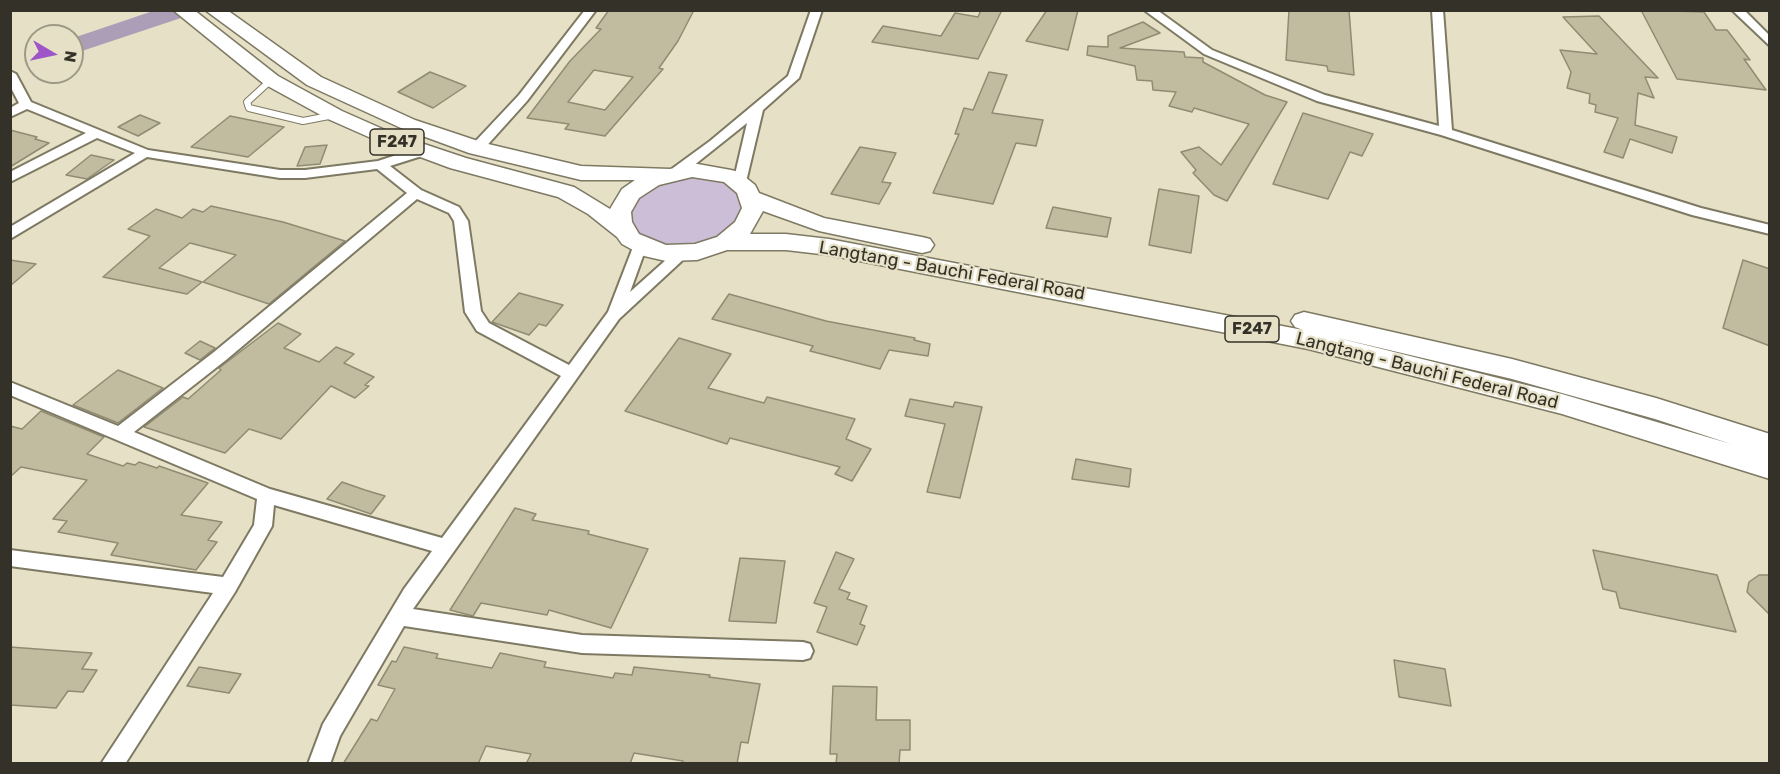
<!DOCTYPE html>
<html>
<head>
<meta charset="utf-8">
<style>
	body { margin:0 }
	#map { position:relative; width:1780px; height:774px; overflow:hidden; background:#e5e0c6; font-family:Rubik,sans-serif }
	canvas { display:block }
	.frame { position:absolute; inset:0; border:12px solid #343228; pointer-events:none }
	.north { position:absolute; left:24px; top:24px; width:60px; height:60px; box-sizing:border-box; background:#e5e0c6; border:2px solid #9e9a87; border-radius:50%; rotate:99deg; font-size:16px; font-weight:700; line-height:24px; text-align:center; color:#343228 }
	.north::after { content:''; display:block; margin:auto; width:21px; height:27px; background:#9e55c8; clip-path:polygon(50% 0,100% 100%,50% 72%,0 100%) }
</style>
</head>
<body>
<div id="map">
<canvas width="1780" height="774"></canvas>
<div class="frame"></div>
<div class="north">N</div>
</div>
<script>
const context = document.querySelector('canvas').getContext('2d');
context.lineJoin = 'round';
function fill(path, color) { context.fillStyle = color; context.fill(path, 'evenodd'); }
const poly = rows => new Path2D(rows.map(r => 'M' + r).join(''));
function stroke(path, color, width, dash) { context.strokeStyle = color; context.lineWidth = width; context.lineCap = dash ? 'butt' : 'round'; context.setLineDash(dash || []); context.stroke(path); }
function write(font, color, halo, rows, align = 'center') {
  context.font = font + ' Rubik,sans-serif'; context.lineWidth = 4.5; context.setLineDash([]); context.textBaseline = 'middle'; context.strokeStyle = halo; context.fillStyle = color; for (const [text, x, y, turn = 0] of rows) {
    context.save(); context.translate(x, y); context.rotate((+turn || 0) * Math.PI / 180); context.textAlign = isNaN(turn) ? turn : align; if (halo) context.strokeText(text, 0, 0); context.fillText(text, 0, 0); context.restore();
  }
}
const green = poly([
	[700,174,731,184,745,204,734,228,702,245,663,247,635,232,629,221,629,209,648,187]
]);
const river = poly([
	[156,10,194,10,190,15,82,51,72,47,73,38,156,10]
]);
const building = poly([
	[609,10,694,10,678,41,659,68,663,69,605,136,565,129,569,124,527,118,570,61,601,29,596,28,609,10],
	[594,70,633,77,605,110,568,102,594,70],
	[981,10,1002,10,978,59,872,42,883,26,941,36,955,13,978,17,981,10],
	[1047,10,1078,10,1068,50,1026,41,1047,10],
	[1289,10,1349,10,1354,75,1328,71,1327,66,1286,60,1289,10],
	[1641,10,1704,12,1716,30,1727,30,1750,60,1744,59,1766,90,1677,79,1641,10],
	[1599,16,1658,78,1645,77,1654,98,1638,93,1635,125,1677,137,1672,153,1630,139,1623,158,1604,152,1618,118,1595,112,1596,105,1589,103,1590,94,1567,88,1571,72,1560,50,1597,54,1563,17,1599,16],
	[1143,22,1160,33,1120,48,1184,52,1185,57,1203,58,1203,62,1265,95,1287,102,1227,201,1214,195,1193,173,1196,170,1181,152,1199,147,1221,165,1249,124,1194,108,1192,112,1169,106,1176,92,1153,90,1152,81,1137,80,1135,66,1087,55,1088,46,1108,47,1108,36,1143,22],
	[430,72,466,86,433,108,398,92,430,72],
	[989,72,1007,75,992,113,1043,120,1036,146,1016,143,993,204,933,193,959,134,955,134,964,108,973,110,989,72],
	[1303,113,1373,134,1362,156,1350,152,1328,199,1273,184,1303,113],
	[140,115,160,123,138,136,118,127,140,115],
	[230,116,284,127,248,157,191,147,230,116],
	[10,130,37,137,35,139,49,143,10,167,10,130],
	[327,145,320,164,297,166,305,147,327,145],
	[860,147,896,153,882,182,891,183,879,204,831,194,860,147],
	[91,155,114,160,87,179,66,175,91,155],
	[1159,189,1199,196,1191,253,1149,245,1159,189],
	[211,206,283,222,345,241,269,304,203,282,236,255,190,243,159,268,202,282,187,294,103,277,150,236,128,229,156,209,182,218,193,209,203,212,211,206],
	[1053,207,1111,218,1107,237,1046,228,1053,207],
	[10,260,36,264,10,286,10,260],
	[1743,260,1770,269,1770,346,1723,328,1743,260],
	[519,293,563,305,546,326,539,324,529,335,492,322,519,293],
	[729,294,826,321,915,338,914,340,930,344,928,356,889,350,880,369,810,351,813,346,712,319,729,294],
	[278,323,301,334,284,348,319,362,336,347,354,354,344,363,374,377,365,385,369,386,355,398,331,386,281,439,249,429,225,453,144,427,183,397,188,399,221,370,219,368,278,323],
	[679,338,731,354,708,388,764,403,767,397,855,419,846,439,871,449,852,481,835,474,840,467,730,438,727,444,625,411,679,338],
	[200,341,215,348,200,360,185,353,200,341],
	[118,370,163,388,118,423,73,405,118,370],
	[910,399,953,407,955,402,982,407,960,498,927,492,945,424,905,416,910,399],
	[41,411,104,437,87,454,123,466,127,463,135,465,139,462,157,468,159,466,208,483,181,515,222,522,208,540,217,542,196,570,111,555,118,543,58,532,67,521,53,519,87,480,21,467,10,477,10,426,22,429,41,411],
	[1076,459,1131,469,1129,487,1072,479,1076,459],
	[342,482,365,490,385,496,371,514,327,499,342,482],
	[515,508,536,514,532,520,589,531,588,534,648,549,611,628,549,610,547,615,481,603,473,616,450,610,515,508],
	[1593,550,1717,575,1736,632,1620,608,1616,592,1603,589,1593,550],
	[836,552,854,559,839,589,850,593,847,599,867,606,860,624,865,626,857,645,817,632,827,607,814,603,836,552],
	[740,558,785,561,776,623,729,621,740,558],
	[1759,575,1770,575,1770,615,1747,592,1749,582,1759,575],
	[10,647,92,653,82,669,97,670,83,692,68,691,56,708,10,705,10,647],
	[404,647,438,654,436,658,492,668,500,653,546,662,544,667,613,678,615,673,632,675,634,667,710,675,709,677,760,684,748,743,741,742,737,764,682,764,683,761,634,753,630,764,526,764,531,754,486,746,478,764,343,764,371,719,377,721,395,689,378,685,392,661,396,662,404,647],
	[1394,660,1445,669,1451,706,1399,697,1394,660],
	[199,667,241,674,229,693,187,686,199,667],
	[833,686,877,687,876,720,910,720,910,750,900,750,899,764,836,764,837,754,830,754,833,686]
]);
const lane = poly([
	[271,80,247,102,249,108,303,121,334,115]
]);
const street = poly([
	[585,10,596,10,527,101,482,151,472,151,472,145,519,95,585,10],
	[811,10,822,10,799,78,763,110,745,186,735,186,733,183,747,123,683,174,673,174,673,168,710,141,788,76,811,10],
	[1144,10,1157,10,1212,50,1325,95,1439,126,1432,10,1443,10,1452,130,1701,208,1770,225,1770,234,1692,215,1441,135,1317,101,1204,54,1144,10],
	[1732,10,1744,10,1770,36,1770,46,1732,10],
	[10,71,16,74,31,102,148,150,280,170,305,170,378,161,418,148,428,148,428,154,390,166,421,190,459,207,468,221,481,311,489,323,569,365,608,312,635,242,640,240,647,245,630,292,676,251,686,251,688,254,686,257,619,319,413,609,582,635,803,642,810,644,813,651,810,658,803,660,582,653,404,626,340,736,330,764,308,764,323,724,404,589,432,551,274,505,272,526,235,592,125,764,101,764,213,593,10,566,10,550,223,577,254,525,257,499,10,395,10,382,118,426,214,352,407,193,377,169,305,178,280,178,147,157,10,239,10,227,135,153,97,138,10,182,10,172,86,133,27,109,10,117,10,108,19,103,10,86,10,71],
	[417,199,449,213,454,221,465,312,477,331,561,376,442,538,270,489,134,432,226,360,417,199]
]);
const primary = poly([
	[173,10,194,10,278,76,342,111,394,134,466,158,574,187,610,209,622,189,635,180,581,180,469,153,401,128,307,85,205,10,227,10,321,77,415,120,484,143,581,166,670,169,692,163,731,170,739,172,755,185,759,193,824,218,922,237,930,239,934,245,930,251,922,253,819,231,763,211,750,234,786,234,829,239,1303,330,1295,327,1291,321,1295,315,1304,312,1512,359,1656,398,1770,434,1770,479,1562,414,1308,349,829,255,786,250,727,250,697,260,666,261,644,256,622,244,617,237,588,214,558,197,450,168,380,142,328,119,264,84,173,10],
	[692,177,724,182,737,193,742,208,735,222,717,237,695,244,666,245,639,234,632,222,631,212,639,198,659,185,692,177],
	[1334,337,1512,379,1655,419,1731,444,1562,394,1334,337]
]);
const shields = [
	[397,142,54],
	[1252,329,54]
];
const shieldNames = [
	["F247",397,142],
	["F247",1252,329]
];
const streetNames = [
	["Langtang - Bauchi Federal Road",952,271,10],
	["Langtang - Bauchi Federal Road",1427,371,14]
];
fill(green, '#cdbed7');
fill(river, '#ad9eb8');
fill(building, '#c1bc9f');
stroke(building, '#908b73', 1.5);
stroke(lane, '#7e7962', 8);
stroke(street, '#7e7962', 4);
stroke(primary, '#7e7962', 3);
stroke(lane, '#fff', 6);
fill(street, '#fff');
fill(primary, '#fff');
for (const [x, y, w] of shields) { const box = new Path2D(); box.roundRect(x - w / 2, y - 13, w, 26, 4.5); context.fillStyle = '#e5e0c6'; context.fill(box); stroke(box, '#343228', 1.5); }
write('bold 16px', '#343228', null, shieldNames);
write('18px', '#343228', '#e5e0c6', streetNames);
</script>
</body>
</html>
